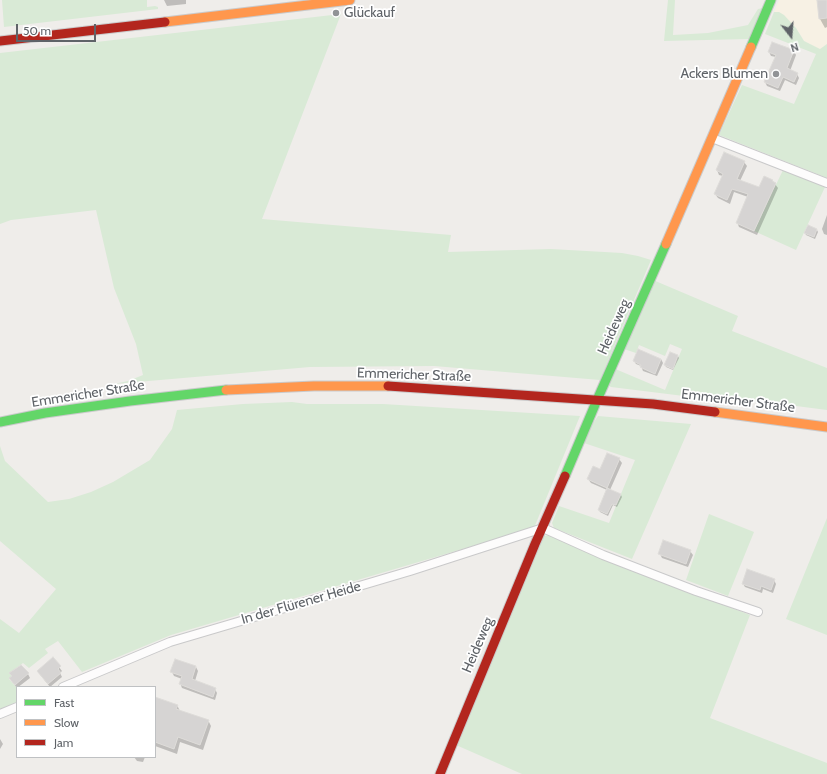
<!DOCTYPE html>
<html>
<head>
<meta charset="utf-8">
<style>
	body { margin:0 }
	#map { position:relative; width:827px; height:774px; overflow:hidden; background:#efedea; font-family:Cabin,sans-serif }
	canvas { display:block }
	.legend { position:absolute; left:16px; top:686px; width:140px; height:72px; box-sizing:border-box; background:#fff; border:1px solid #bfc1c3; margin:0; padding:5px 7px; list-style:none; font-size:12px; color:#5f6368 }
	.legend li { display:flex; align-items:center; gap:8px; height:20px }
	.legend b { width:20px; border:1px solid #bfc1c3 }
	.north { position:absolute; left:771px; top:16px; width:40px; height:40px; -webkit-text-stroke:3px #fff; paint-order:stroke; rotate:163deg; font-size:11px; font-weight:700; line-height:16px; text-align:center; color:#5f6368 }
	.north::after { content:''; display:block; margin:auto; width:14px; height:18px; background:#5f6368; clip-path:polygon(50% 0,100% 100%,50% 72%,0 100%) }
	.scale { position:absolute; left:16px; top:24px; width:80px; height:18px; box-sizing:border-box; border:2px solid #5f6368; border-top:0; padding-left:5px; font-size:12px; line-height:14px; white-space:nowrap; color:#5f6368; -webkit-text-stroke:3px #fff; paint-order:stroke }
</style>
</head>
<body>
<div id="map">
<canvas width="827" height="774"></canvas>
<ul class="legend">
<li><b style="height:5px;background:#63d668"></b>Fast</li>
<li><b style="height:5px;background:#ff974d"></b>Slow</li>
<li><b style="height:5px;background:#b3261e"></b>Jam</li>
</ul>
<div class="north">N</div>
<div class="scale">50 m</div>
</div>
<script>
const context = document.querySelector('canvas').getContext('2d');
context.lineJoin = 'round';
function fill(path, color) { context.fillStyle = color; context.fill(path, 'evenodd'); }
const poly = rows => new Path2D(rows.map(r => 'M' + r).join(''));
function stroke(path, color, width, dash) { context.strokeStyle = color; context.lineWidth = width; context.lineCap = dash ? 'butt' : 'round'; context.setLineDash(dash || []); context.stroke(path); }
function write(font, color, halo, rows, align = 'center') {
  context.font = font + ' Cabin,sans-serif'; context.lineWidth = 3.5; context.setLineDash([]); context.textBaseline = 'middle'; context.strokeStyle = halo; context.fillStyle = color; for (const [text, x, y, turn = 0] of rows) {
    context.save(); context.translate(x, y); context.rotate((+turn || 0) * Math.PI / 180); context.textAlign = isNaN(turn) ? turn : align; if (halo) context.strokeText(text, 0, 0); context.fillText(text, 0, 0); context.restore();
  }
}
const commercial = poly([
	[779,0,827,0,827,44,820,50,804,41,796,28,779,12,774,12]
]);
const green = poly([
	[2,0,147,0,147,7,155,6,158,7,158,9,4,27],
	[668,0,675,0,673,35,708,33,748,25,758,9,763,8,749,39,664,41],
	[774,12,779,12,784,15,796,28,804,41,820,49,827,44,827,178,719,135,742,85,794,104,816,54,765,34],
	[341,14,262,219,451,235,448,252,551,249,622,253,638,256,651,260,600,380,434,366,310,367,114,384,128,381,143,375,136,344,114,288,96,210,11,220,0,224,0,53],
	[783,170,825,187,796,250,754,231],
	[653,280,738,316,732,331,827,368,827,410,696,393,692,397,611,387,609,386,613,368,665,390,682,349,670,344,665,356,639,345,636,353,624,349],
	[292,402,307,404,383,404,580,416,534,528,171,635,82,672,58,641,45,649,48,653,29,668,23,663,10,673,12,676,9,679,17,688,17,702,0,709,0,619,19,633,56,589,0,541,0,446,5,461,48,502,69,499,91,492,113,482,150,460,172,429,177,410,243,404],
	[598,416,691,424,632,559,554,528,552,523,559,506,609,523,635,460,584,443,591,426],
	[709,514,754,532,728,596,686,580],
	[827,518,827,635,786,619],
	[551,534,629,568,750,615,710,718,827,763,827,774,522,774,456,745,542,537]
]);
const shadow = poly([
	[164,0,186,0,186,4,167,6],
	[818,0,827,0,827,27,825,28,820,19],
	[772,43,794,51,796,55,790,71,797,74,799,78,796,85,785,80,780,91,767,86,765,82,776,57,771,56,769,52],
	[744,162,747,166,740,181,760,189,772,180,778,188,757,235,739,227,737,222,748,197,734,192,730,204,718,198,715,194,723,176,719,175,717,170],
	[827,215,827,235,824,234,822,229],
	[808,226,817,230,818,232,815,239,806,235,805,233],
	[670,353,678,356,679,358,673,370,666,367,665,365],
	[661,359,663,363,657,376,643,371,641,366,636,364,634,361],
	[619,459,622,463,610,490,621,495,622,497,617,507,613,505,608,516,600,512,599,510,607,490,591,483,588,479],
	[690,551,693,555,688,567,662,558,660,554],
	[774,580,776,584,773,593,763,589,762,593,745,587,743,584],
	[53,659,62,671,60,673,62,677,50,687,38,672],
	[176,660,196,667,198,671,195,681,215,689,217,693,215,700,182,688,180,683,182,679,174,676,172,672],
	[28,674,30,678,17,688,10,679],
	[155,698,177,705,180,711,208,720,211,726,203,750,180,742,177,754,155,746],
	[0,739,3,744,0,749],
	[134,757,145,757,143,762,137,761]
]);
const building = poly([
	[817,0,827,0,827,18,819,19,817,0],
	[772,42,794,50,787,68,798,73,794,82,783,77,778,88,764,82,776,55,768,52,772,42],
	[724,152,745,161,737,179,759,187,764,176,773,180,772,181,776,183,754,231,736,223,748,194,732,189,727,200,714,194,723,174,716,170,724,152],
	[808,225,817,229,814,237,804,233,808,225],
	[638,349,661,359,655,374,640,367,641,365,633,361,638,349],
	[670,352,678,355,673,369,664,365,670,352],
	[607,453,620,458,607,488,587,479,593,466,600,469,607,453],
	[607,488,621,494,616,505,612,504,607,514,598,510,607,488],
	[663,540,691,550,686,564,658,554,663,540],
	[747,569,775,579,771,590,761,586,760,590,742,584,747,569],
	[53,657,61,666,58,669,61,673,48,684,37,671,53,657],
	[175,659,196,666,192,679,216,688,213,697,179,684,182,676,170,672,175,659],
	[21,665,29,673,15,685,9,678,12,676,9,673,21,665],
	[155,697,178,705,176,709,209,720,200,745,178,737,174,749,155,742,155,697]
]);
const street = poly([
	[712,138,827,183],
	[63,687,170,642,410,571,543,528,603,555,696,591,758,612],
	[0,714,17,707]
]);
const fast = poly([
	[751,47,771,0],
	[0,422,45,413,130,401,226,390],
	[565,476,597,400,666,244]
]);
const slow = poly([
	[165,22,350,0],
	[666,244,751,47],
	[226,390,314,386,388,386],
	[715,412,827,427]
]);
const jam = poly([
	[0,41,165,22],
	[388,386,653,404,715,412],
	[440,774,535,544,565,476]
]);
const markers = [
	[336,13,4,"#919396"],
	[776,74,4,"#919396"]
];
const poiNames = [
	["Glückauf",344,13],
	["Ackers Blumen",768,74,"right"]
];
const streetNames = [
	["Heideweg",614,327,-66],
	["Emmericher Straße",414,375,2],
	["Emmericher Straße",88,394,-9],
	["Emmericher Straße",738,401,7],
	["In der Flürener Heide",301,603,-16],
	["Heideweg",478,645,-67]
];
fill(commercial, '#f7f1e4');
fill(green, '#d9ead6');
fill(shadow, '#0003');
fill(building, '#d6d4d3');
stroke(building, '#dedcd9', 1);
stroke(street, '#c9c9ca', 10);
stroke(fast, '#cacacb', 11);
stroke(slow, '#cacacb', 11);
stroke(jam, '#cacacb', 11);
stroke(street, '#fdfcfc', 8);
stroke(fast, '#63d668', 9);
stroke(slow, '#ff974d', 9);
stroke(jam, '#b3261e', 9);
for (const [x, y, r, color] of markers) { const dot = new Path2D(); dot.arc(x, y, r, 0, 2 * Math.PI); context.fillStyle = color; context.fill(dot); stroke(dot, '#fff', 1.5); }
write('14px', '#5f6368', '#fff', poiNames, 'left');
write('14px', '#5f6368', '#fff', streetNames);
</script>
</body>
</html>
